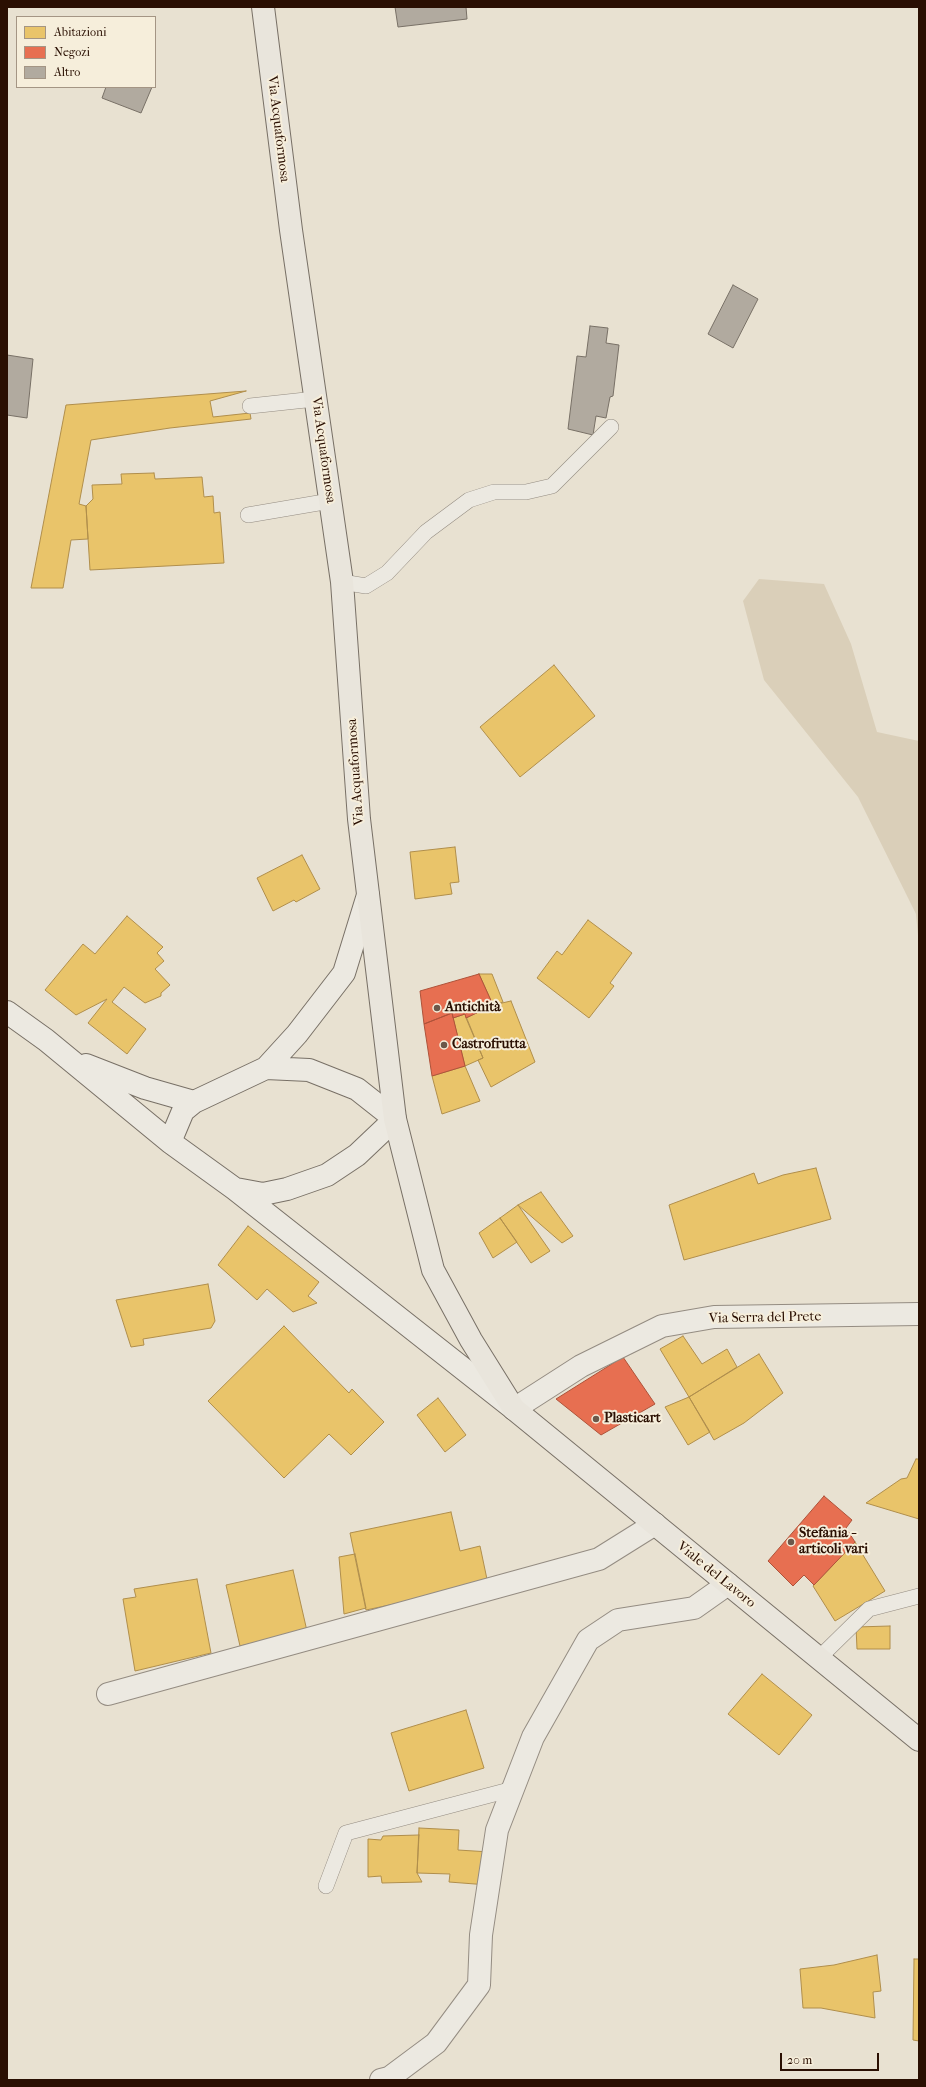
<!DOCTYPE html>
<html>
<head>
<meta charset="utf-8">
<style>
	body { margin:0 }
	#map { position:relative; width:926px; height:2087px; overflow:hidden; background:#e8e1d1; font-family:"IM FELL French Canon",serif }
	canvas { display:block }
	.frame { position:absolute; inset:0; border:8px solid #2a0f02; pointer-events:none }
	.legend { position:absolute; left:16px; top:16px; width:140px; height:72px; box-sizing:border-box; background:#f6eedb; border:1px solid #a49584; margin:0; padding:5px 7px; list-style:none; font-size:12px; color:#2a0f02 }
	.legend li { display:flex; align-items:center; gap:8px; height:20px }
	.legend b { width:20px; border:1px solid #a49584 }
	.scale { position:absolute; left:780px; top:2053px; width:99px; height:18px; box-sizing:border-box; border:2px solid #2a0f02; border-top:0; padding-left:5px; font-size:12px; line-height:14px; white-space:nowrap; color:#2a0f02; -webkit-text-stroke:3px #f6eedb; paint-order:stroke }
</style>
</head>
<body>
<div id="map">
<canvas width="926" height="2087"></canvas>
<div class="frame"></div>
<ul class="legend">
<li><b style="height:11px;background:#e9c46a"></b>Abitazioni</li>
<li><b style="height:11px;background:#e76f51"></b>Negozi</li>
<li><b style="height:11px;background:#b1aa9f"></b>Altro</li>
</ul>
<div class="scale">20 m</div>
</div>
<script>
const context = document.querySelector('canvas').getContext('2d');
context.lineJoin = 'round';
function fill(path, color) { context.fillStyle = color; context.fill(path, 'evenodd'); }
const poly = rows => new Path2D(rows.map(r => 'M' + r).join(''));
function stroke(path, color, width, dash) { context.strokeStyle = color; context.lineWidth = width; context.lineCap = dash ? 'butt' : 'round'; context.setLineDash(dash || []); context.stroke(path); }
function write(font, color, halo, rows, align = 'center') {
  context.font = font + ' "IM FELL French Canon",serif'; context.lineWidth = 4; context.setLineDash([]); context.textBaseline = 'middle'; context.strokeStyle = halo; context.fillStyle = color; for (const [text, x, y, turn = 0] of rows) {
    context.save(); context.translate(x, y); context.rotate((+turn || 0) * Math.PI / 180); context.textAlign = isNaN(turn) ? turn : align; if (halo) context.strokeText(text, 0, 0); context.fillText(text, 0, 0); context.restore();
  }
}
const green = poly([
	[759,579,824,584,851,644,877,732,919,741,919,946,916,914,858,797,764,680,743,601]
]);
const homes = poly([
	[246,391,210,401,213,417,250,413,251,419,170,428,91,440,79,504,86,506,88,539,71,540,63,588,31,588,66,405,246,391],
	[154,473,155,479,202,477,204,497,213,496,214,513,220,512,224,563,90,570,86,506,93,499,92,485,122,484,121,474,154,473],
	[554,665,595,716,520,777,480,727,554,665],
	[455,847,459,882,450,883,452,894,415,899,410,852,455,847],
	[302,855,320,889,296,902,294,900,273,911,257,878,302,855],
	[127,916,163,947,157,953,164,961,155,969,170,985,161,993,161,996,145,1003,124,987,112,1002,146,1029,127,1054,88,1023,107,999,76,1015,45,990,83,944,95,954,127,916],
	[588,920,632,953,610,983,614,986,589,1018,537,978,557,951,562,955,588,920],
	[479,974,492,974,503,1002,493,1005,479,974],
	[511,1001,535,1062,491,1087,478,1060,483,1058,466,1018,493,1005,511,1001],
	[465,1014,483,1058,465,1066,453,1018,465,1014],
	[465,1066,480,1101,442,1114,432,1076,465,1066],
	[816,1168,831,1219,684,1260,669,1205,754,1173,758,1184,783,1175,816,1168],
	[541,1192,573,1236,562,1243,518,1205,541,1192],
	[518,1205,550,1251,531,1263,500,1218,518,1205],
	[500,1218,517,1242,493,1258,479,1233,500,1218],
	[248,1226,319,1282,308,1296,317,1303,293,1312,267,1289,257,1300,218,1265,248,1226],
	[208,1284,215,1321,211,1328,143,1339,144,1345,131,1347,116,1300,208,1284],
	[284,1326,349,1393,352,1389,384,1422,351,1455,329,1434,284,1478,208,1401,284,1326],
	[683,1336,702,1364,727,1349,737,1367,689,1397,660,1349,683,1336],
	[759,1354,783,1393,744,1423,714,1440,689,1397,759,1354],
	[689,1397,710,1432,688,1445,665,1407,689,1397],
	[438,1398,466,1435,445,1452,417,1415,438,1398],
	[916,1459,919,1459,919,1519,866,1503,901,1479,907,1478,916,1459],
	[451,1512,460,1551,480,1546,488,1584,366,1610,350,1533,451,1512],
	[855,1542,885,1591,835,1621,813,1586,855,1542],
	[355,1554,366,1608,344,1614,339,1557,355,1554],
	[293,1570,307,1631,240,1646,226,1585,293,1570],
	[197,1579,211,1653,135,1671,123,1599,136,1597,134,1589,197,1579],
	[890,1626,890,1649,857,1649,856,1627,890,1626],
	[762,1674,812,1715,779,1755,728,1714,762,1674],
	[466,1710,484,1768,409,1791,391,1733,466,1710],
	[419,1828,459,1830,458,1850,490,1852,488,1885,449,1882,450,1874,417,1873,419,1828],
	[419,1835,417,1873,422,1882,382,1883,381,1876,368,1877,368,1839,381,1840,383,1836,419,1835],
	[877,1955,881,1991,873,1992,875,2018,821,2008,803,2008,800,1969,834,1965,877,1955],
	[914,1959,919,1959,919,2041,913,2040,914,1959]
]);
const shops = poly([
	[479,974,493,1005,466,1018,465,1014,453,1018,452,1013,424,1024,420,991,479,974],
	[452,1013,465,1066,432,1076,424,1024,452,1013],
	[623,1357,655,1404,601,1435,556,1399,623,1357],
	[824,1496,852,1520,846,1528,855,1542,814,1585,804,1575,793,1586,768,1561,824,1496]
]);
const building = poly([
	[395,7,466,7,467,19,398,27,395,7],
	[106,87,152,87,141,113,102,98,106,87],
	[733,285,758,299,733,348,708,334,733,285],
	[590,326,608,328,606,343,619,345,613,396,610,397,606,418,596,416,593,435,568,429,577,356,586,357,590,326],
	[7,355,33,359,27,418,7,415,7,355]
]);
const lane = poly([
	[250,406,315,399],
	[248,515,330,501],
	[342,582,366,586,387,573,426,532,469,500,494,492,526,492,552,486,611,427],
	[818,1659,869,1609,919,1596],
	[326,1886,346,1833,513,1789]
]);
const street = poly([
	[514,1409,581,1366,662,1326,714,1317,919,1314],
	[108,1694,599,1559,655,1524],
	[381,2080,389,2078,436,2043,479,1985,481,1935,497,1830,533,1737,588,1640,618,1620,694,1608,728,1584]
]);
const secondary = poly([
	[7,1012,46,1040,170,1142,235,1189,513,1408],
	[86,1065,145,1088,194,1102],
	[170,1142,183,1111,194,1102,266,1068,297,1034,344,973,368,895],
	[236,1189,263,1194,287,1189,327,1175,357,1155,395,1119,357,1089,309,1070,266,1068]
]);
const primary = poly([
	[263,7,291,230,342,582,359,819,395,1119,433,1270,471,1340,514,1409,919,1740]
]);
const markers = [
	[437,1008,4,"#6c584a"],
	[444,1045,4,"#6c584a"],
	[596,1419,4,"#6c584a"],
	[791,1542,4,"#6c584a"]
];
const streetNames = [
	["Via Acquaformosa",278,129,83],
	["Via Acquaformosa",323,450,82],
	["Via Acquaformosa",356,772,-94],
	["Via Serra del Prete",765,1318,-1],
	["Viale del Lavoro",716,1575,39]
];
const poiNames = [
	["Antichità",445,1008],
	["Castrofrutta",452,1045],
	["Plasticart",604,1419],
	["Stefania -",799,1534],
	["articoli vari",799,1550]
];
fill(green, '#dacfb9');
fill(homes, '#e9c46a');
stroke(homes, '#b08e4b', 1);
fill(shops, '#e76f51');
stroke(shops, '#ae5239', 1);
fill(building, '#b1aa9f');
stroke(building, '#787066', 1);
stroke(lane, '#948c82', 16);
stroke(street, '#948c82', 24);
stroke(secondary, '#787066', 24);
stroke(primary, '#787066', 24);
stroke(lane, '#ece9e1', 15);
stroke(street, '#ece9e1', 22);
stroke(secondary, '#ece9e1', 22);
stroke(primary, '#e9e5dc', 22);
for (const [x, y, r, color] of markers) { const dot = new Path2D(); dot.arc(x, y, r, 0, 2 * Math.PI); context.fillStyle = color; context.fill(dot); stroke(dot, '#f6eedb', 1.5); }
write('14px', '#2a0f02', '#f6eedb', streetNames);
write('bold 14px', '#2a0f02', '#f6eedb', poiNames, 'left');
</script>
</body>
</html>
